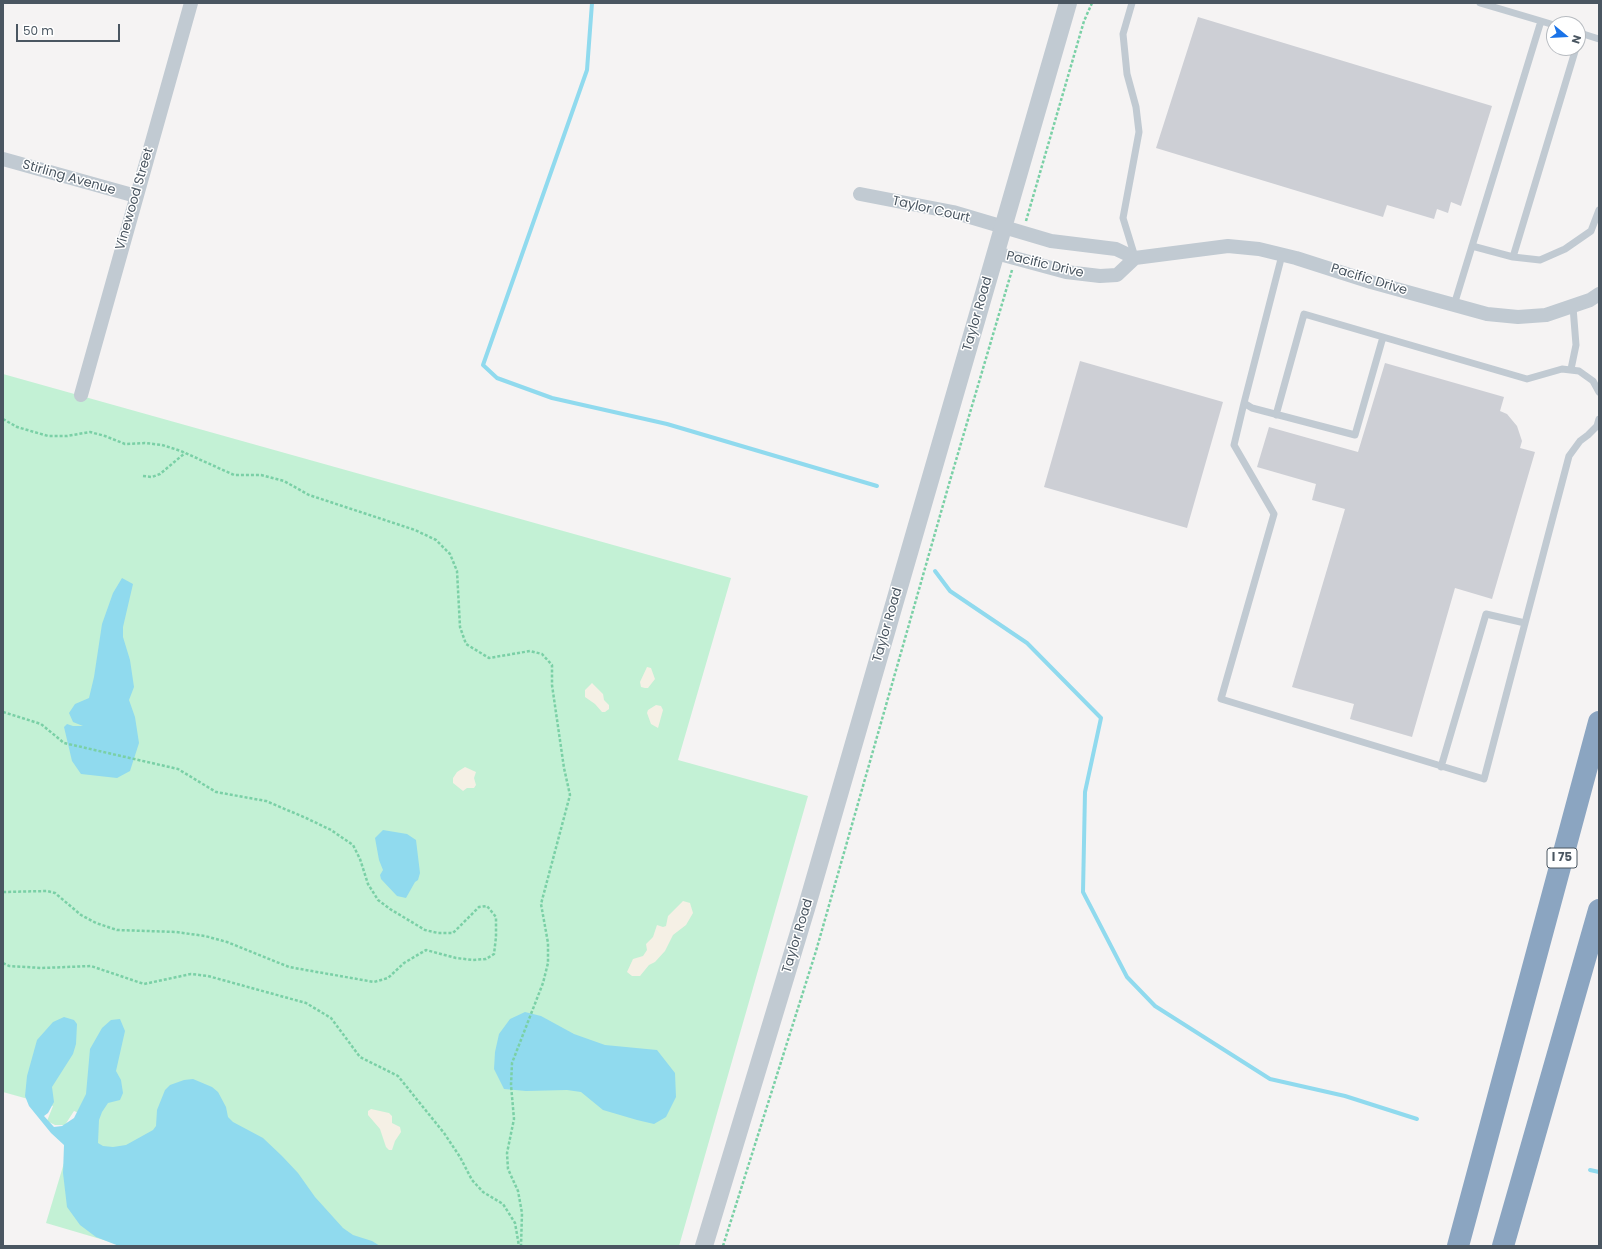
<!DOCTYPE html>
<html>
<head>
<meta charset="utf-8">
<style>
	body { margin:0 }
	#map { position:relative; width:1602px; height:1249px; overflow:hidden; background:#f5f3f3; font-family:Poppins,sans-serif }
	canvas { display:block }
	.frame { position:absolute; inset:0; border:4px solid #4a5661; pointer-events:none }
	.north { position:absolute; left:1546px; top:16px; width:40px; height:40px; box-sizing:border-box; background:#fff; border:1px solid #b7bbc0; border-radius:50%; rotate:108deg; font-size:11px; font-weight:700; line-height:16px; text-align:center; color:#4a5661 }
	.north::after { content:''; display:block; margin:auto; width:14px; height:18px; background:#1a73e8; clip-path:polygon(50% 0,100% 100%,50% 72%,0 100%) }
	.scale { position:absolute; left:16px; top:24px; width:104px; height:18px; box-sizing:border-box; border:2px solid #4a5661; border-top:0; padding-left:5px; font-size:12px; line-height:14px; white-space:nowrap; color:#4a5661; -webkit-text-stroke:3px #fff; paint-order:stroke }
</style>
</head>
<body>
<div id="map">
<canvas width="1602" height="1249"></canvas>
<div class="frame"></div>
<div class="north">N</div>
<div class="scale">50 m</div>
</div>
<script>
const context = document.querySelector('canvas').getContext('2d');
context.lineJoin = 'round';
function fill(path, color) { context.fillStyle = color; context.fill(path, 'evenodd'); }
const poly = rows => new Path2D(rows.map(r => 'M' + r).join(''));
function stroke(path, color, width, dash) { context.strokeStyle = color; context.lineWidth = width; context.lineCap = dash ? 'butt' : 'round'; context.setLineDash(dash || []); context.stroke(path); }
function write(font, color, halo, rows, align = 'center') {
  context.font = font + ' Poppins,sans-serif'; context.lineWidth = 3; context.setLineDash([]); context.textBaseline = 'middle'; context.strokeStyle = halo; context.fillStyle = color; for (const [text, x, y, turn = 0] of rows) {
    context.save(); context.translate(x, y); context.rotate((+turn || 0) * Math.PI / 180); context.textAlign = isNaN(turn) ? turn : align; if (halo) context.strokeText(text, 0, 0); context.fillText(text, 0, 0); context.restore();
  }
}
const green = poly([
	[3,374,731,578,678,760,808,796,679,1246,124,1246,46,1223,79,1113,74,1111,65,1125,55,1125,47,1121,53,1106,3,1092]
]);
const sand = poly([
	[647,667,651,668,655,679,648,688,645,688,641,687,640,682],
	[592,683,603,694,604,700,609,705,609,709,605,712,602,712,595,704,585,697,585,690],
	[656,705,661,706,663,710,658,728,651,724,647,713,648,710],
	[465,767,476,772,474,778,476,785,474,788,467,788,463,791,453,783,453,778,457,772],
	[683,901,690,903,693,913,686,925,673,935,665,951,655,962,649,965,640,976,632,976,627,972,633,959,643,956,647,950,646,944,653,937,657,925,663,927,666,926,668,916],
	[371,1109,389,1113,392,1116,392,1123,400,1127,401,1132,395,1141,392,1150,389,1150,386,1147,380,1129,368,1115,368,1111]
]);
const water = poly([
	[122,578,133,584,123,627,123,637,130,660,134,687,129,700,135,717,139,743,130,771,117,778,81,774,72,761,64,727,67,724,73,726,83,726,73,722,69,713,75,704,89,698,94,677,102,624,113,593],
	[383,830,407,834,416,840,420,873,418,880,415,882,406,898,397,896,381,879,380,875,383,870,379,860,375,838],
	[525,1012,541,1016,574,1034,605,1045,657,1050,675,1073,676,1097,666,1117,654,1124,637,1120,603,1110,581,1092,567,1090,526,1091,504,1089,494,1069,495,1052,499,1034,510,1019],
	[64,1017,74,1020,77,1024,76,1044,73,1054,52,1087,54,1102,48,1113,44,1116,54,1127,62,1126,74,1118,86,1094,90,1049,102,1028,111,1020,120,1019,125,1031,116,1071,121,1080,123,1093,120,1100,108,1103,102,1112,99,1120,98,1143,103,1146,113,1147,126,1145,153,1130,156,1126,157,1110,165,1090,170,1085,184,1080,193,1079,212,1087,218,1092,226,1107,228,1117,233,1122,263,1138,282,1156,298,1173,315,1197,343,1228,353,1235,372,1241,380,1246,119,1246,96,1237,80,1225,67,1207,63,1173,64,1145,51,1133,29,1106,25,1096,27,1076,37,1040,53,1022]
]);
const stream = poly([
	[592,3,587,70,483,365,497,378,552,398,667,424,877,486],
	[935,571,950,591,1027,643,1101,718,1085,792,1083,892,1127,977,1155,1006,1270,1079,1345,1096,1417,1119],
	[1590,1170,1599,1172]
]);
const building = poly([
	[1198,17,1492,106,1461,206,1451,202,1448,213,1437,209,1434,219,1387,205,1383,217,1156,148],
	[1080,361,1223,402,1187,528,1044,487],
	[1385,363,1504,397,1500,411,1507,414,1517,426,1522,441,1520,448,1535,452,1492,599,1455,588,1412,737,1350,719,1354,704,1292,687,1345,509,1312,500,1316,484,1257,467,1269,427,1358,452]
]);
const path = poly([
	[1026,221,1084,21,1092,3],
	[3,419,17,427,48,436,67,436,90,432,105,436,125,444,145,443,162,445,181,451,234,475,261,475,284,481,309,495,415,530,436,540,450,554,457,571,460,627,466,644,489,658,530,651,542,654,552,665,552,685,564,768,570,795,541,904,548,943,548,963,543,983,512,1063,511,1085,514,1119,507,1153,508,1169,518,1191,522,1213,521,1246],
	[143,476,152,477,160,474,185,453],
	[3,712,41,724,64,743,178,769,216,792,266,801,306,818,331,830,353,845,360,859,368,884,378,900,390,909,425,930,438,933,453,933,479,907,487,906,496,917,496,937,494,954,486,959,473,960,456,958,426,950,404,963,388,978,374,982,289,967,227,942,205,936,176,932,117,930,96,923,81,915,55,893,47,891,3,892],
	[3,963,9,966,42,968,91,966,144,984,191,974,208,976,306,1003,331,1018,360,1057,398,1076,444,1133,460,1157,472,1180,483,1192,503,1204,515,1223,519,1246],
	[723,1246,816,951,949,484,1012,270]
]);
const service = poly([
	[1132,3,1123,34,1127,74,1136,107,1139,132,1123,218,1135,257],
	[1541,21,1554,25],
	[1580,33,1599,39],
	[1472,246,1513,257,1576,48],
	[1282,255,1244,403,1252,408,1355,435,1383,337],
	[1513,257,1540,260,1565,249,1591,231,1599,210],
	[1454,305,1541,21,1480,3],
	[1571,369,1576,345,1573,307],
	[1244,403,1234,445,1274,514,1221,699,1484,779,1569,456,1580,441,1588,435,1597,426,1599,419],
	[1276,415,1304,314,1527,379,1562,369,1579,371,1593,381,1599,392],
	[1441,767,1486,614,1525,623]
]);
const minor = poly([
	[3,159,136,196],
	[860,194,953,212,1051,241,1116,249,1135,258,1228,246,1259,249,1296,258,1371,282,1487,314,1518,317,1546,315,1590,300,1599,294],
	[996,253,1066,272,1100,276,1117,275,1135,258],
	[81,395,191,3]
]);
const tertiary = poly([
	[704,1246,806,909,1068,3]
]);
const motorway = poly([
	[1458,1246,1599,722],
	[1503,1246,1599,910]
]);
const shields = [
	[1562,858,30]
];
const shieldNames = [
	["I 75",1562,858]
];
const streetNames = [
	["Stirling Avenue",69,178,16],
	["Vinewood Street",135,199,-74],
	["Taylor Court",931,210,13],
	["Pacific Drive",1045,265,13],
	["Pacific Drive",1369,280,17],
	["Taylor Road",978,314,-74],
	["Taylor Road",888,625,-74],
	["Taylor Road",798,936,-73]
];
fill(green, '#c3f1d5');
fill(sand, '#f5f0e5');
fill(water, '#90daee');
stroke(stream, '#90daee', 4);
fill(building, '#cdcfd5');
stroke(path, '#7ad0a6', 2.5, [3, 2]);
stroke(service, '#c1cad2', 7);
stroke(minor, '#c1cad2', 14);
stroke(tertiary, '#c1cad2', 18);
stroke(motorway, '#8ba5c1', 22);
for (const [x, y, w] of shields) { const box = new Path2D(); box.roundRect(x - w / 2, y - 10, w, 20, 3); context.fillStyle = '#fff'; context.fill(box); stroke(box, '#4a5661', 1); }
write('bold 12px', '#4a5661', null, shieldNames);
write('13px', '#4a5661', '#fff', streetNames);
</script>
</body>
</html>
